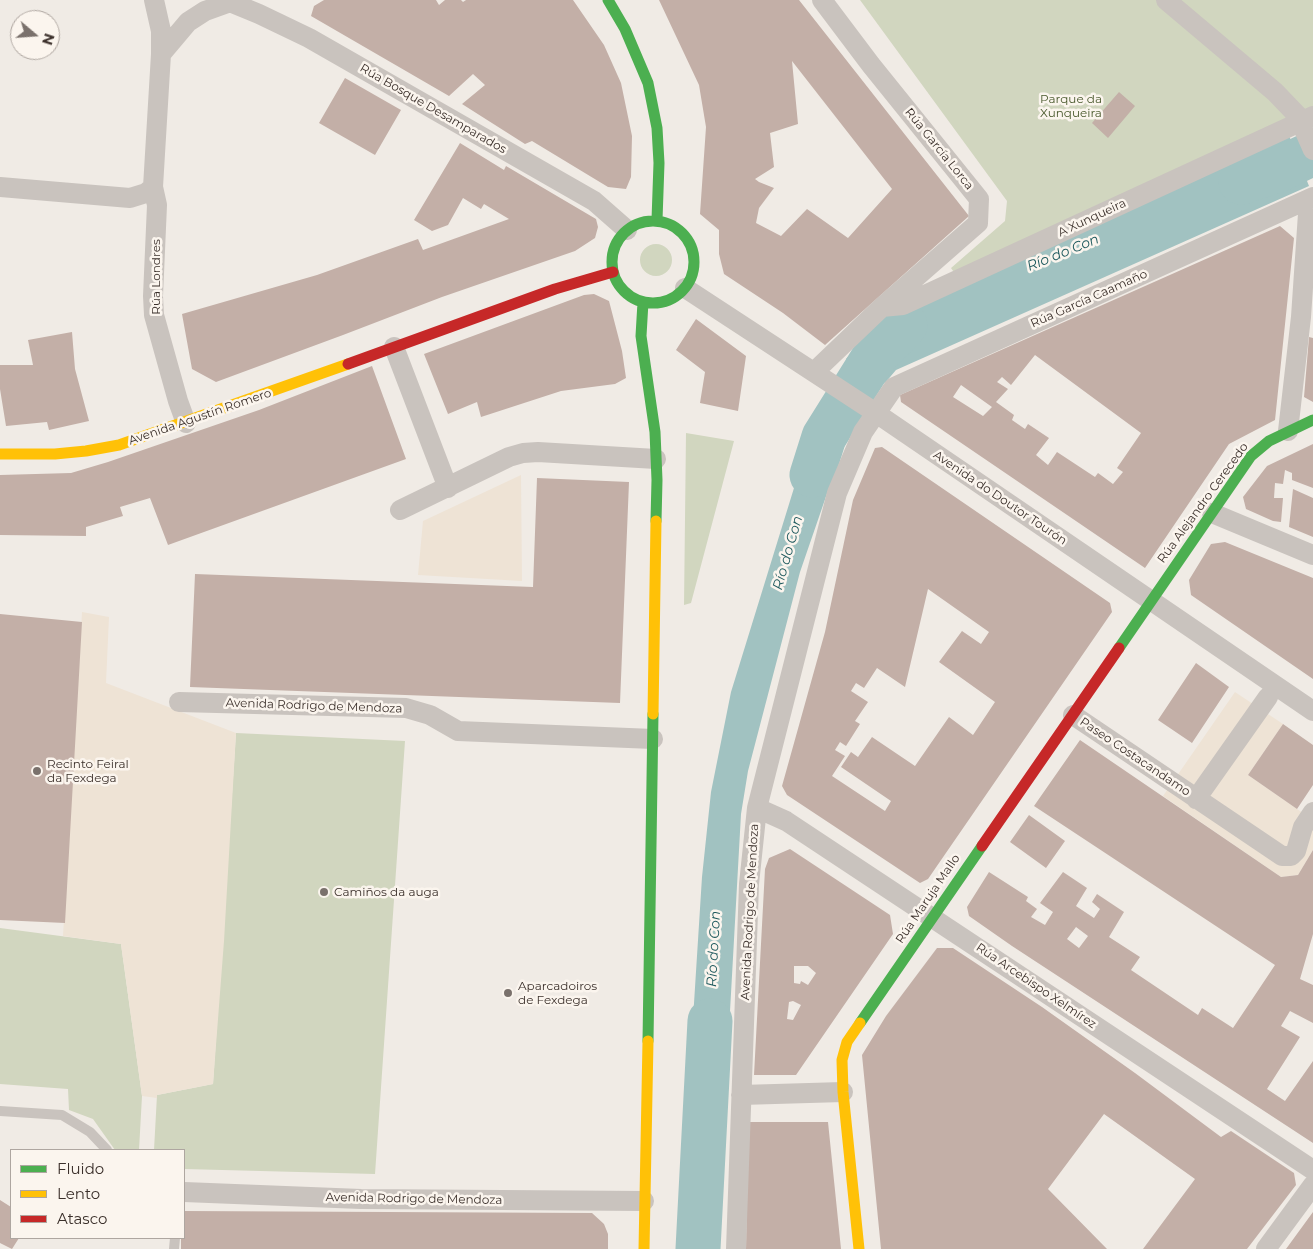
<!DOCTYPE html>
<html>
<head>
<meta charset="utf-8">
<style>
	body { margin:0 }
	#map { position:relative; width:1313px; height:1249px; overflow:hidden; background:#f0ebe5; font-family:Montserrat,sans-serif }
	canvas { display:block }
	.legend { position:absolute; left:10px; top:1149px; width:175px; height:90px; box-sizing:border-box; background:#fbf5ee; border:1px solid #aea6a0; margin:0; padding:6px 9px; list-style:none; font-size:15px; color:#3b302b }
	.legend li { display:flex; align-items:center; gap:10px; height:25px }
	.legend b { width:25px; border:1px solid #aea6a0 }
	.north { position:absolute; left:10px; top:10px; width:50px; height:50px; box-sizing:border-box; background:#fbf5ee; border:1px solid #aea6a0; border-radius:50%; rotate:108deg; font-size:14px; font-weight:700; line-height:20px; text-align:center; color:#3b302b }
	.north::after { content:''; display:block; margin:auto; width:18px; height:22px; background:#7a716c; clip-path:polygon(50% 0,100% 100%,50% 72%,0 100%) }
</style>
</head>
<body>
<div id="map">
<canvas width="1313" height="1249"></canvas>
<ul class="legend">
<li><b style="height:6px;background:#4caf50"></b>Fluido</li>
<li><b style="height:6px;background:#ffc107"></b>Lento</li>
<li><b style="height:6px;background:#c62828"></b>Atasco</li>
</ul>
<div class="north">N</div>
</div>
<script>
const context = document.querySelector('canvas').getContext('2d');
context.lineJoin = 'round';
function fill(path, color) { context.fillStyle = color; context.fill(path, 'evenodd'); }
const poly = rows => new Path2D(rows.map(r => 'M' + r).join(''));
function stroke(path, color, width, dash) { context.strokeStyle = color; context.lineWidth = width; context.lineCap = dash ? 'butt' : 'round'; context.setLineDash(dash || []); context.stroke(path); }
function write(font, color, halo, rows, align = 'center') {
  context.font = font + ' Montserrat,sans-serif'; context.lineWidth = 5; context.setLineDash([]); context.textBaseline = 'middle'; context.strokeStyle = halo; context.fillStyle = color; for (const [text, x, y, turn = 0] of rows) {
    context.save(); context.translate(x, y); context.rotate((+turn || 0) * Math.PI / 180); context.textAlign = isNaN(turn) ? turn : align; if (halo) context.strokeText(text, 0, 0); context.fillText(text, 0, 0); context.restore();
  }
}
const green = poly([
	[860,0,1313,0,1313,109,958,278,951,268,1005,221,1007,201],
	'640 260a16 16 0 1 1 32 0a16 16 0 1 1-32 0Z',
	[686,433,734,441,691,603,684,605],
	[236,733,405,741,375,1174,184,1169,184,1150,154,1150,157,1095,213,1084],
	[0,928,121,944,142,1096,139,1150,115,1150,93,1119,69,1110,68,1089,0,1084]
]);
const plaza = poly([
	[521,475,522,581,418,575,423,521],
	[82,612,109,617,106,683,236,733,224,941,213,1084,157,1095,157,1098,142,1096,121,944,63,936],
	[1235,692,1283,724,1248,775,1313,820,1313,850,1298,875,1281,877,1163,796]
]);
const water = poly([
	[1288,133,1309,186,896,370,885,383,846,359,871,332,892,318],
	[819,407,853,430,841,453,800,572,748,771,741,814,726,1083,689,1082,702,877,711,792,731,692],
	[690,1107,725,1111,719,1249,685,1249]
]);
const river = poly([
	[1241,182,1278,170,1313,153],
	[812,475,824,437,874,357,905,325],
	[698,1249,710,1021]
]);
const building = poly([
	[324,0,436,0,439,5,445,0,461,0,463,2,466,0,573,0,604,45,621,83,632,136,631,177,626,189,608,187,532,141,525,144,462,104,485,85,473,74,449,96,311,16,314,6],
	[659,0,799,0,969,216,825,345,783,313,724,274,719,254,719,230,700,214,706,127,699,85],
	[792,61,892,189,848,238,807,209,781,236,756,223,759,208,774,188,759,182,755,179,774,167,770,133,798,124],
	[345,78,401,110,375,155,319,123],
	[1119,92,1135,106,1108,138,1092,123],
	[460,143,504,170,506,166,596,219,598,227,595,238,575,251,442,297,343,335,216,382,192,369,182,314,317,275,418,239,423,250,509,219,484,204,481,209,463,198,448,225,432,231,414,220],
	[1280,226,1294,238,1275,420,1229,444,1145,568,901,402,900,395],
	[1035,355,1141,433,1117,468,1123,472,1113,484,1098,473,1095,477,1057,452,1048,465,1036,455,1049,438,1028,424,1025,429,1012,420,1014,415,996,402,1008,389,997,382,1002,377,1011,385],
	[961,385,992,407,983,416,953,397],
	[594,294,609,301,622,351,626,378,615,384,561,391,481,417,477,402,448,414,424,354,584,295],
	[696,319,746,356,738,411,700,403,705,372,676,350],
	[72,332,75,369,89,421,49,430,47,422,6,426,0,389,0,365,33,365,28,340],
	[1309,337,1313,338,1313,402,1304,397],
	[372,366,406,459,168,545,150,498,120,507,123,516,86,527,86,536,0,535,0,475,71,473,108,462,259,410],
	[1313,444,1313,488,1292,480,1292,473,1285,470,1283,484,1275,483,1274,498,1283,498,1281,522,1273,521,1246,509,1243,497,1267,466],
	[882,447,1110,603,1112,612,928,879,920,883,787,795,782,786,825,632,853,500,875,448],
	[928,589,989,632,981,644,962,631,939,662,995,702,973,735,949,717,915,766,872,737,858,757,851,752,841,767,891,801,885,811,832,776,845,756,835,750,840,742,846,746,860,724,855,721,868,702,851,691,856,683,864,688,877,668,905,687],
	[537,478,629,482,620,703,190,687,195,574,533,587],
	[1293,489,1313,498,1313,537,1289,527],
	[1225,542,1313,578,1313,679,1191,595,1189,580,1211,544],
	[0,614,82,622,65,923,0,920],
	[1196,663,1229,687,1192,743,1158,720],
	[1283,724,1313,745,1313,785,1297,809,1248,775],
	[1080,740,1281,877,1298,875,1313,850,1313,934,1300,979,1313,985,1313,1023,1290,1011,1281,1026,1300,1037,1267,1089,1285,1101,1313,1061,1313,1143,1012,946,969,916,967,907,989,872,1028,897,1026,901,1037,909,1031,917,1045,925,1053,912,1040,903,1063,872,1087,888,1076,906,1094,918,1100,909,1092,902,1097,894,1124,912,1109,937,1140,957,1131,970,1198,1015,1202,1008,1233,1028,1275,965,1034,806],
	[1076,927,1088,936,1079,948,1067,939],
	[1029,815,1065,841,1046,868,1010,842],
	[790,849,890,915,893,934,796,1075,754,1075,765,869,769,858],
	[794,966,808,966,816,973,808,985,801,981,800,984,794,983],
	[793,1001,801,1005,793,1020,787,1019,789,1002],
	[937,948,953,948,1042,1007,1135,1073,1221,1137,1231,1131,1294,1173,1296,1185,1247,1249,1143,1249,1195,1179,1104,1114,1048,1189,1107,1249,881,1249,862,1055,886,1016],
	[748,1122,828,1122,841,1249,746,1249],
	[0,1200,11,1207,11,1238,19,1238,12,1249,0,1243],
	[184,1211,592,1213,604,1224,608,1234,608,1249,181,1249,181,1238,184,1238],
	[1313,1212,1313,1249,1286,1249]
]);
const lane = poly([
	[0,1111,62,1115,90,1132,107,1150],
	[174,1249,175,1238]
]);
const street = poly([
	[154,0,161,31,161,54,153,187,157,205,153,296,154,315,178,401,186,423],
	[225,0,259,14,309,38,594,201,627,230],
	[1166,0,1275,92,1298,116,1313,150],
	[161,54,188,22,205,11,230,2],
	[0,187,130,198,146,193,153,187],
	[685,288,873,411,1313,711],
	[882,307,903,305,1313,116],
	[394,347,448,488],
	[814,372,882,307,978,223,979,199,871,65,822,0],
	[1288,431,1301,317,1309,199],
	[400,510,509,457,523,453,538,452,656,459],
	[1212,513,1313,555],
	[179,702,406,708,430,715,458,731,653,739],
	[1073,715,1282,856,1291,856,1296,851,1303,827,1313,812],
	[1196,799,1268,697],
	[757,808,786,821,1313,1170],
	[741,1095,843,1092],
	[184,1192,361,1199,644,1201],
	[736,1249,749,884,757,808,837,493,863,432,894,387,1313,197],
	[1266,1249,1313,1185]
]);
const fast = poly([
	[608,0,625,29,648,83,657,128,659,163,657,220],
	'612 262a41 41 0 1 1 82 0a41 41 0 1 1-82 0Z',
	[643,302,641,336,655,432,657,480,656,521],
	[1119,648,1251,456,1269,441,1313,420],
	[860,1023,982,846],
	[648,1041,653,714]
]);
const slow = poly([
	[0,454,55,454,86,451,119,445,348,364],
	[653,714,656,521],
	[644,1249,648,1041],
	[859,1249,843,1092,842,1060,847,1042,860,1023]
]);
const jam = poly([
	[348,364,555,289,613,272],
	[982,846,1119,648]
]);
const markers = [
	[37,771,5,"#7a716c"],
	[324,892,5,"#7a716c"],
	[508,993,5,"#7a716c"]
];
const parkNames = [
	["Parque da",1071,99],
	["Xunqueira",1071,113]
];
const streetNames = [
	["Rúa Bosque Desamparados",433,109,30],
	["Rúa García Lorca",939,149,51],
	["A Xunqueira",1092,218,-25],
	["Rúa Londres",156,277,-90],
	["Rúa García Caamaño",1089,299,-24],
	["Avenida Agustín Romero",200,417,-19],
	["Avenida do Doutor Tourón",1000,498,34],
	["Rúa Alejandro Cerecedo",1203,503,-54],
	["Avenida Rodrigo de Mendoza",314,706,2],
	["Paseo Costacandamo",1135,757,34],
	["Rúa Maruja Mallo",928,899,-56],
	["Avenida Rodrigo de Mendoza",750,912,-87],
	["Rúa Arcebispo Xelmírez",1036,986,34],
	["Avenida Rodrigo de Mendoza",414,1199,1]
];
const poiNames = [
	["Recinto Feiral",47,764],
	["da Fexdega",47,778],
	["Camiños da auga",334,892],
	["Aparcadoiros",518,986],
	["de Fexdega",518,1000]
];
const waterNames = [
	["Río do Con",1063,253,-22],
	["Río do Con",788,553,-74],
	["Río do Con",714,949,-87]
];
fill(green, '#d1d6bf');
fill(plaza, '#eee3d5');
fill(water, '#a1c2c1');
stroke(river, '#a1c2c1', 45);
fill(building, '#c3afa7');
stroke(lane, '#c9c3be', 10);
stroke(street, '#c9c3be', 20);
stroke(fast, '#4caf50', 11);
stroke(slow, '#ffc107', 11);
stroke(jam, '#c62828', 11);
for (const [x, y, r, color] of markers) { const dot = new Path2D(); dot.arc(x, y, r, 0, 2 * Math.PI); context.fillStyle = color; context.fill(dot); stroke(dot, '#fbf5ee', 2); }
write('12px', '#4a5a2e', '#fbf5ee', parkNames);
write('12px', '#3b302b', '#fbf5ee', streetNames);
write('12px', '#3b302b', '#fbf5ee', poiNames, 'left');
write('italic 14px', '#1f5a5e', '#fbf5ee', waterNames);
</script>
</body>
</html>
